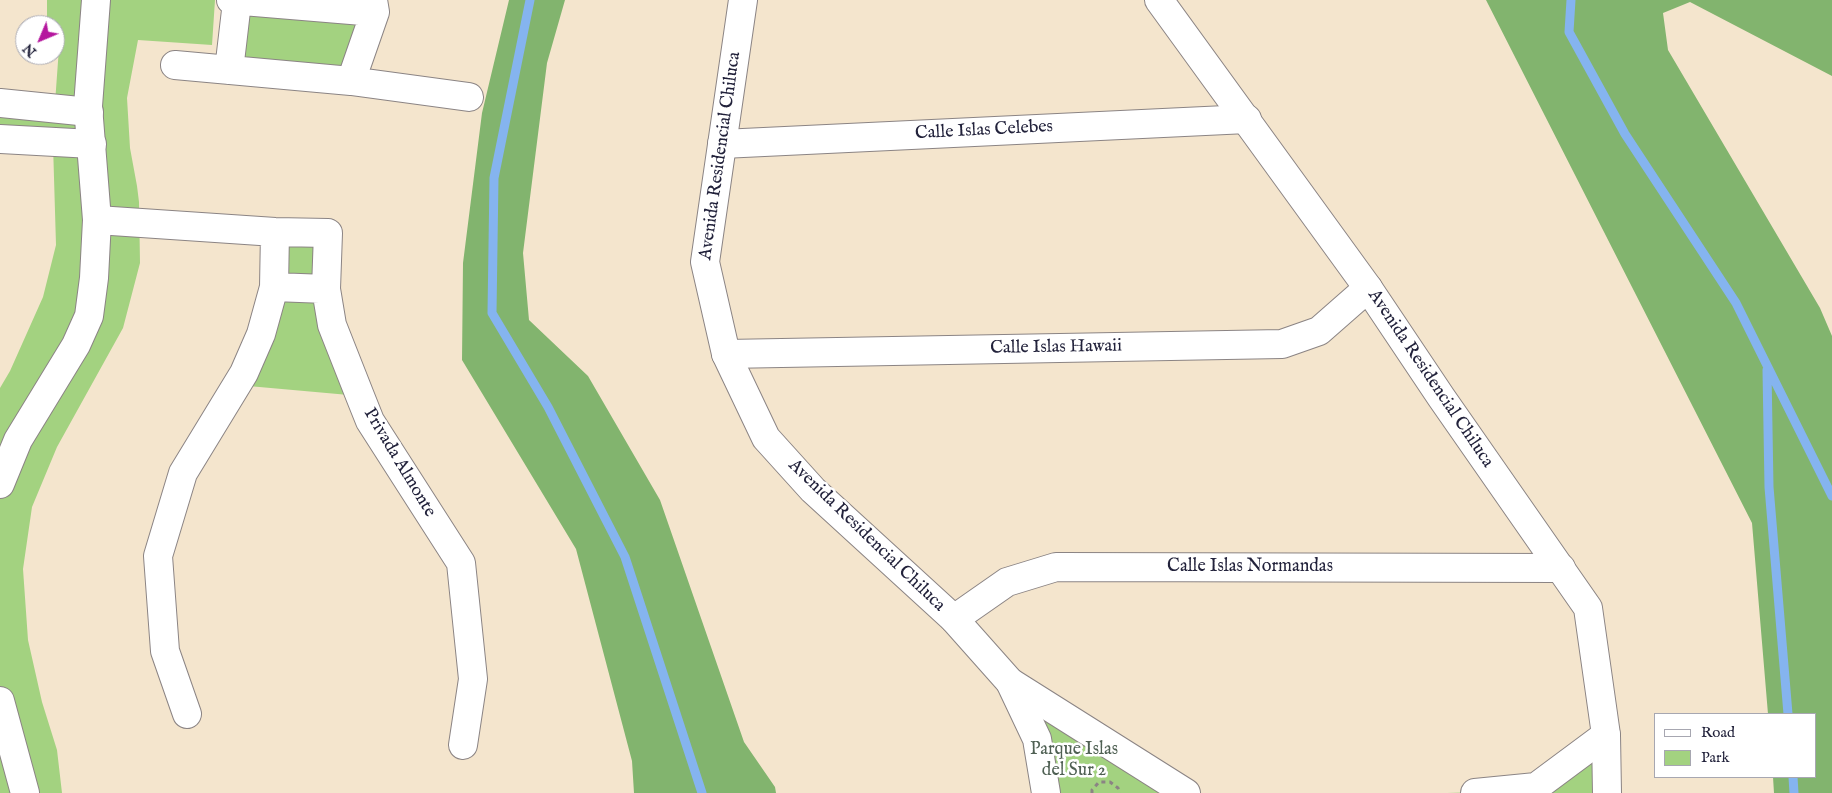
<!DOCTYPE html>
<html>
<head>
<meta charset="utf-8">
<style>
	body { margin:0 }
	#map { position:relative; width:1832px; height:793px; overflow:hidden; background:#f4e5cd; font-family:"IM FELL English",serif }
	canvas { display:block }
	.legend { position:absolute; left:1654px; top:713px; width:162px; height:65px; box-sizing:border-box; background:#fff; border:1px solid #a7a7b1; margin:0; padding:6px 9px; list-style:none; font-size:15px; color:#22223b }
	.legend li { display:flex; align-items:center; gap:10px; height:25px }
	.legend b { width:25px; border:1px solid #a7a7b1 }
	.north { position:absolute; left:15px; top:15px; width:50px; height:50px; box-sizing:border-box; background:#fff; border:1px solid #a7a7b1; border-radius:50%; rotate:225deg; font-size:14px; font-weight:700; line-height:20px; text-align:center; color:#22223b }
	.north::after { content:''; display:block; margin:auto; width:18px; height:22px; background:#b5179e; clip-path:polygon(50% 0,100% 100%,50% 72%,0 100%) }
</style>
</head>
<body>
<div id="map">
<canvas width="1832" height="793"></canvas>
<ul class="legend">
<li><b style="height:6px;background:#fff"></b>Road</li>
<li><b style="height:14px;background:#a3d280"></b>Park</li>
</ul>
<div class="north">N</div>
</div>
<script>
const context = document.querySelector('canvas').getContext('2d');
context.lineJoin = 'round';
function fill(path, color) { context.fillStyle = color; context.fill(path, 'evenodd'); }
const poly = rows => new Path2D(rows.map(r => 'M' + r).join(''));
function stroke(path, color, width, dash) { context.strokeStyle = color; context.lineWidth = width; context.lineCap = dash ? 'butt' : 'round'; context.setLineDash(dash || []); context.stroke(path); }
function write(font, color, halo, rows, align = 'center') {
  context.font = font + ' "IM FELL English",serif'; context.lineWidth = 5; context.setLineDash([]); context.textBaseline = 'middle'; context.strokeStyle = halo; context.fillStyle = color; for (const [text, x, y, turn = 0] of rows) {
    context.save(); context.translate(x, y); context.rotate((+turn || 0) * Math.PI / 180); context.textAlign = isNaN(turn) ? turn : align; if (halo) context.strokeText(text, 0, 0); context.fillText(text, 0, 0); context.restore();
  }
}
const green = poly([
	[47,0,215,0,212,45,138,40,127,98,130,148,137,186,139,202,140,263,123,328,57,447,32,507,23,569,28,640,42,702,57,750,62,793,0,793,0,388,10,371,43,297,56,245,53,144,0,139,0,99,55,103,60,34,55,33,55,25,47,25],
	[237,2,375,12,351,81,229,70],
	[275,232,328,233,326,289,360,396,237,385],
	[1010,682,1186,793,1046,793],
	[1606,735,1607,793,1447,793,1481,792,1536,787]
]);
const forest = poly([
	[509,0,565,0,547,63,523,253,529,320,588,376,660,500,744,742,775,787,776,793,634,793,632,761,576,549,462,360,463,263,482,113],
	[1486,0,1832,0,1832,76,1690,2,1663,13,1668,50,1820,308,1832,336,1832,793,1774,793,1773,777,1816,777,1816,714,1768,714,1752,523]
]);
const stream = poly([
	[530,0,494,178,492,313,548,407,625,557,702,793],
	[1571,0,1569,32,1625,134,1736,303,1832,496],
	[1767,370,1769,487,1788,714],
	[1793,777,1794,793]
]);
const path = poly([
	[1092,793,1092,790,1099,782,1110,782,1118,788,1120,793]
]);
const street = poly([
	[231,0,375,12],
	[175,65,351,81,469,97],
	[229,70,237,2],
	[351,81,375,12,373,0],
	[0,103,89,112],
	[0,139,92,144],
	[722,144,1247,119],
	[97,220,275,232,328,233,326,289,332,325,360,396,370,421,461,563,473,679,463,745],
	[274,287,326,289],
	[726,354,1282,344,1319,331,1368,288],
	[954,619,1007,582,1056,567,1561,568],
	[1010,682,1186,793],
	[187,714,165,651,158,556,183,473,244,373,261,334,274,287,275,232],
	[1475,793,1536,787,1606,735]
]);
const secondary = poly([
	[743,0,705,262,726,354,766,438,813,490,954,619,1010,682,1037,739,1046,793],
	[1159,0,1368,288,1441,397,1588,608,1606,735,1607,793],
	[0,484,18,440,76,345,89,316,94,278,97,220,88,106,96,0],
	[0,701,25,793]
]);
const streetNames = [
	["Calle Islas Celebes",984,131,-3],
	["Avenida Residencial Chiluca",721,156,-82],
	["Calle Islas Hawaii",1056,348,-1],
	["Avenida Residencial Chiluca",1430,379,56],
	["Privada Almonte",399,463,59],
	["Avenida Residencial Chiluca",866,536,44],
	["Calle Islas Normandas",1250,567]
];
const parkNames = [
	["Parque Islas",1074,750],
	["del Sur 2",1074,771]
];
fill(green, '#a3d280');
fill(forest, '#82b46e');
stroke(stream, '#85b4ef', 9);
stroke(street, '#8b8484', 30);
stroke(secondary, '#8b8484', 30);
stroke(path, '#8b8484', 3, [4, 4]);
stroke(street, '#fff', 28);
stroke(secondary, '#fff', 28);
write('18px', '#22223b', '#fff', streetNames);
write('18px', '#4f6053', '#fff', parkNames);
</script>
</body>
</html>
